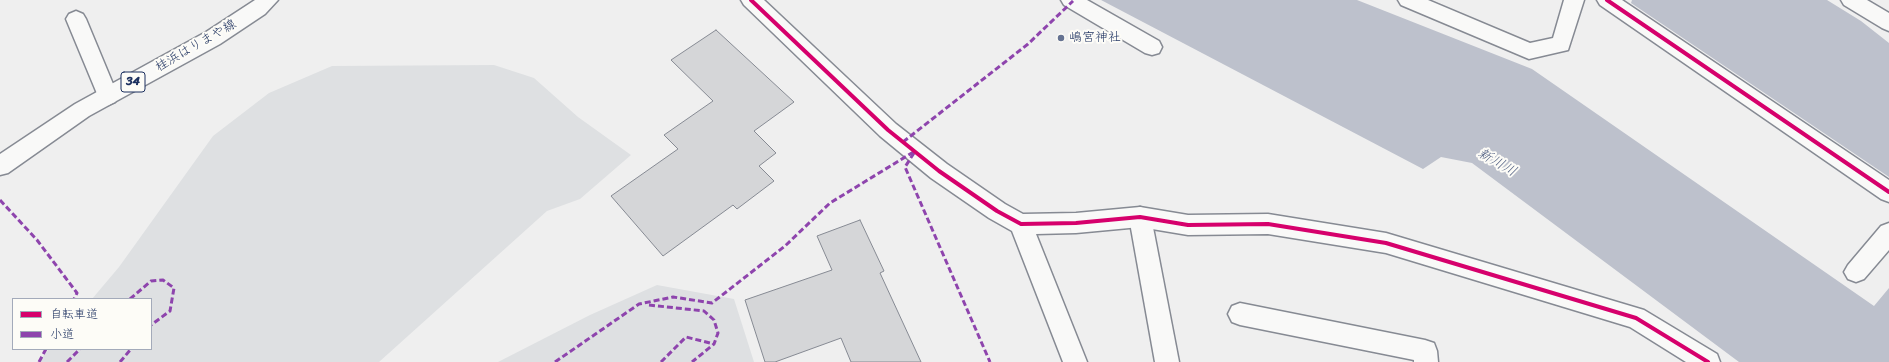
<!DOCTYPE html>
<html>
<head>
<meta charset="utf-8">
<style>
	body { margin:0 }
	#map { position:relative; width:1889px; height:362px; overflow:hidden; background:#efefef; font-family:Sriracha,"Klee One",sans-serif }
	canvas { display:block }
	.legend { position:absolute; left:12px; top:298px; width:140px; height:52px; box-sizing:border-box; background:#fdfcf7; border:1px solid #a3aaba; margin:0; padding:5px 7px; list-style:none; font-size:12px; color:#1b2f5e }
	.legend li { display:flex; align-items:center; gap:8px; height:20px }
	.legend b { width:20px; border:1px solid #a3aaba }
</style>
</head>
<body>
<div id="map">
<canvas width="1889" height="362"></canvas>
<ul class="legend">
<li><b style="height:5px;background:#d6006c"></b>自転車道</li>
<li><b style="height:5px;background:#8e44ad"></b>小道</li>
</ul>
</div>
<script>
const context = document.querySelector('canvas').getContext('2d');
context.lineJoin = 'round';
function fill(path, color) { context.fillStyle = color; context.fill(path, 'evenodd'); }
const poly = rows => new Path2D(rows.map(r => 'M' + r).join(''));
function stroke(path, color, width, dash) { context.strokeStyle = color; context.lineWidth = width; context.lineCap = dash ? 'butt' : 'round'; context.setLineDash(dash || []); context.stroke(path); }
function write(font, color, halo, rows, align = 'center') {
  context.font = font + ' Sriracha,"Klee One",sans-serif'; context.lineWidth = 4; context.setLineDash([]); context.textBaseline = 'middle'; context.strokeStyle = halo; context.fillStyle = color; for (const [text, x, y, turn = 0] of rows) {
    context.save(); context.translate(x, y); context.rotate((+turn || 0) * Math.PI / 180); context.textAlign = isNaN(turn) ? turn : align; if (halo) context.strokeText(text, 0, 0); context.fillText(text, 0, 0); context.restore();
  }
}
const green = poly([
	[494,65,534,78,578,117,631,155,580,199,547,211,379,362,38,362,49,349,151,349,151,299,92,299,119,267,213,136,269,93,332,66],
	[657,285,734,299,754,362,498,362,590,315]
]);
const water = poly([
	[1101,0,1357,0,1532,69,1874,306,1889,288,1889,362,1739,362,1472,163,1441,157,1423,169],
	[1632,0,1827,0,1861,21,1889,43,1889,177,1631,3]
]);
const building = poly([
	[716,30,794,102,754,131,776,153,759,166,774,181,737,209,733,205,663,256,611,196,678,149,664,135,713,101,671,60,716,30],
	[860,220,884,271,880,273,921,362,851,362,841,338,775,362,765,362,745,300,832,270,817,236,860,220]
]);
const minor = poly([
	[741,0,764,0,896,124,947,164,1005,204,1023,214,1076,213,1140,207,1188,215,1268,214,1386,233,1644,310,1717,354,1720,362,1686,362,1630,327,1386,253,1268,234,1188,235,1140,227,1076,233,1036,234,1087,362,1063,362,1012,231,989,218,931,178,880,136,744,5,741,0],
	[1061,0,1087,0,1159,41,1162,47,1159,53,1152,55,1145,53,1064,5,1061,0],
	[1398,0,1428,0,1530,43,1553,38,1564,0,1584,0,1568,50,1529,59,1401,5,1398,0],
	[1597,0,1622,0,1889,180,1889,202,1881,199,1600,5,1597,0],
	[76,11,83,14,86,19,118,96,115,102,108,105,101,102,98,96,66,19,69,14,76,11],
	[1889,223,1889,250,1864,279,1856,282,1848,279,1844,272,1848,265,1881,226,1889,223],
	[1240,303,1425,340,1434,343,1437,351,1438,362,1414,362,1414,360,1240,325,1232,322,1228,314,1232,306,1240,303]
]);
const tertiary = poly([
	[1140,207,1148,210,1151,217,1179,362,1155,362,1129,217,1132,210,1140,207]
]);
const secondary = poly([
	[1841,0,1867,0,1889,13,1889,31,1882,28,1844,5,1841,0]
]);
const primary = poly([
	[255,0,278,0,265,14,220,44,89,116,8,173,0,175,0,154,75,104,206,32,255,0]
]);
const quiet = poly([
	[903,142,1028,44,1073,1],
	[914,153,905,167,990,362],
	[0,200,37,240,77,293,74,299],
	[130,299,151,281,163,280,174,288,170,311,151,325],
	[649,305,704,311,714,320,718,333,714,344,692,362],
	[39,362,46,349],
	[67,362,80,349],
	[120,362,131,349],
	[555,362,639,304,673,297,712,303,785,246,830,203,915,151],
	[661,362,686,337,714,344]
]);
const cycleway = poly([
	[751,0,888,130,939,171,997,211,1021,224,1076,223,1140,217,1188,225,1268,224,1386,243,1636,318,1708,362],
	[1607,0,1889,192]
]);
const markers = [
	[1061,38,4,"#657291"]
];
const shields = [
	[133,82,24]
];
const shieldNames = [
	["34",133,82]
];
const poiNames = [
	["嶋宮神社",1069,38]
];
const streetNames = [
	["桂浜はりまや線",196,46,-30]
];
const waterNames = [
	["新川川",1497,163,30]
];
fill(green, '#dee0e2');
fill(water, '#bdc1cc');
fill(building, '#d5d6d8');
stroke(building, '#868a93', 1);
stroke(minor, '#868a93', 3);
stroke(tertiary, '#868a93', 3);
stroke(secondary, '#868a93', 3);
stroke(primary, '#868a93', 3);
fill(minor, '#f9f9f8');
fill(tertiary, '#f9f9f8');
fill(secondary, '#f9f9f8');
fill(primary, '#f9f9f8');
stroke(quiet, '#8e44ad', 3, [6, 3]);
stroke(cycleway, '#d6006c', 4);
for (const [x, y, r, color] of markers) { const dot = new Path2D(); dot.arc(x, y, r, 0, 2 * Math.PI); context.fillStyle = color; context.fill(dot); stroke(dot, '#fdfcf7', 1.5); }
for (const [x, y, w] of shields) { const box = new Path2D(); box.roundRect(x - w / 2, y - 10, w, 20, 3); context.fillStyle = '#fdfcf7'; context.fill(box); stroke(box, '#1b2f5e', 1); }
write('bold 12px', '#1b2f5e', null, shieldNames);
write('13px', '#1b2f5e', '#fdfcf7', poiNames, 'left');
write('13px', '#1b2f5e', '#fdfcf7', streetNames);
write('italic 14px', '#4c5b7f', '#fdfcf7', waterNames);
</script>
</body>
</html>
